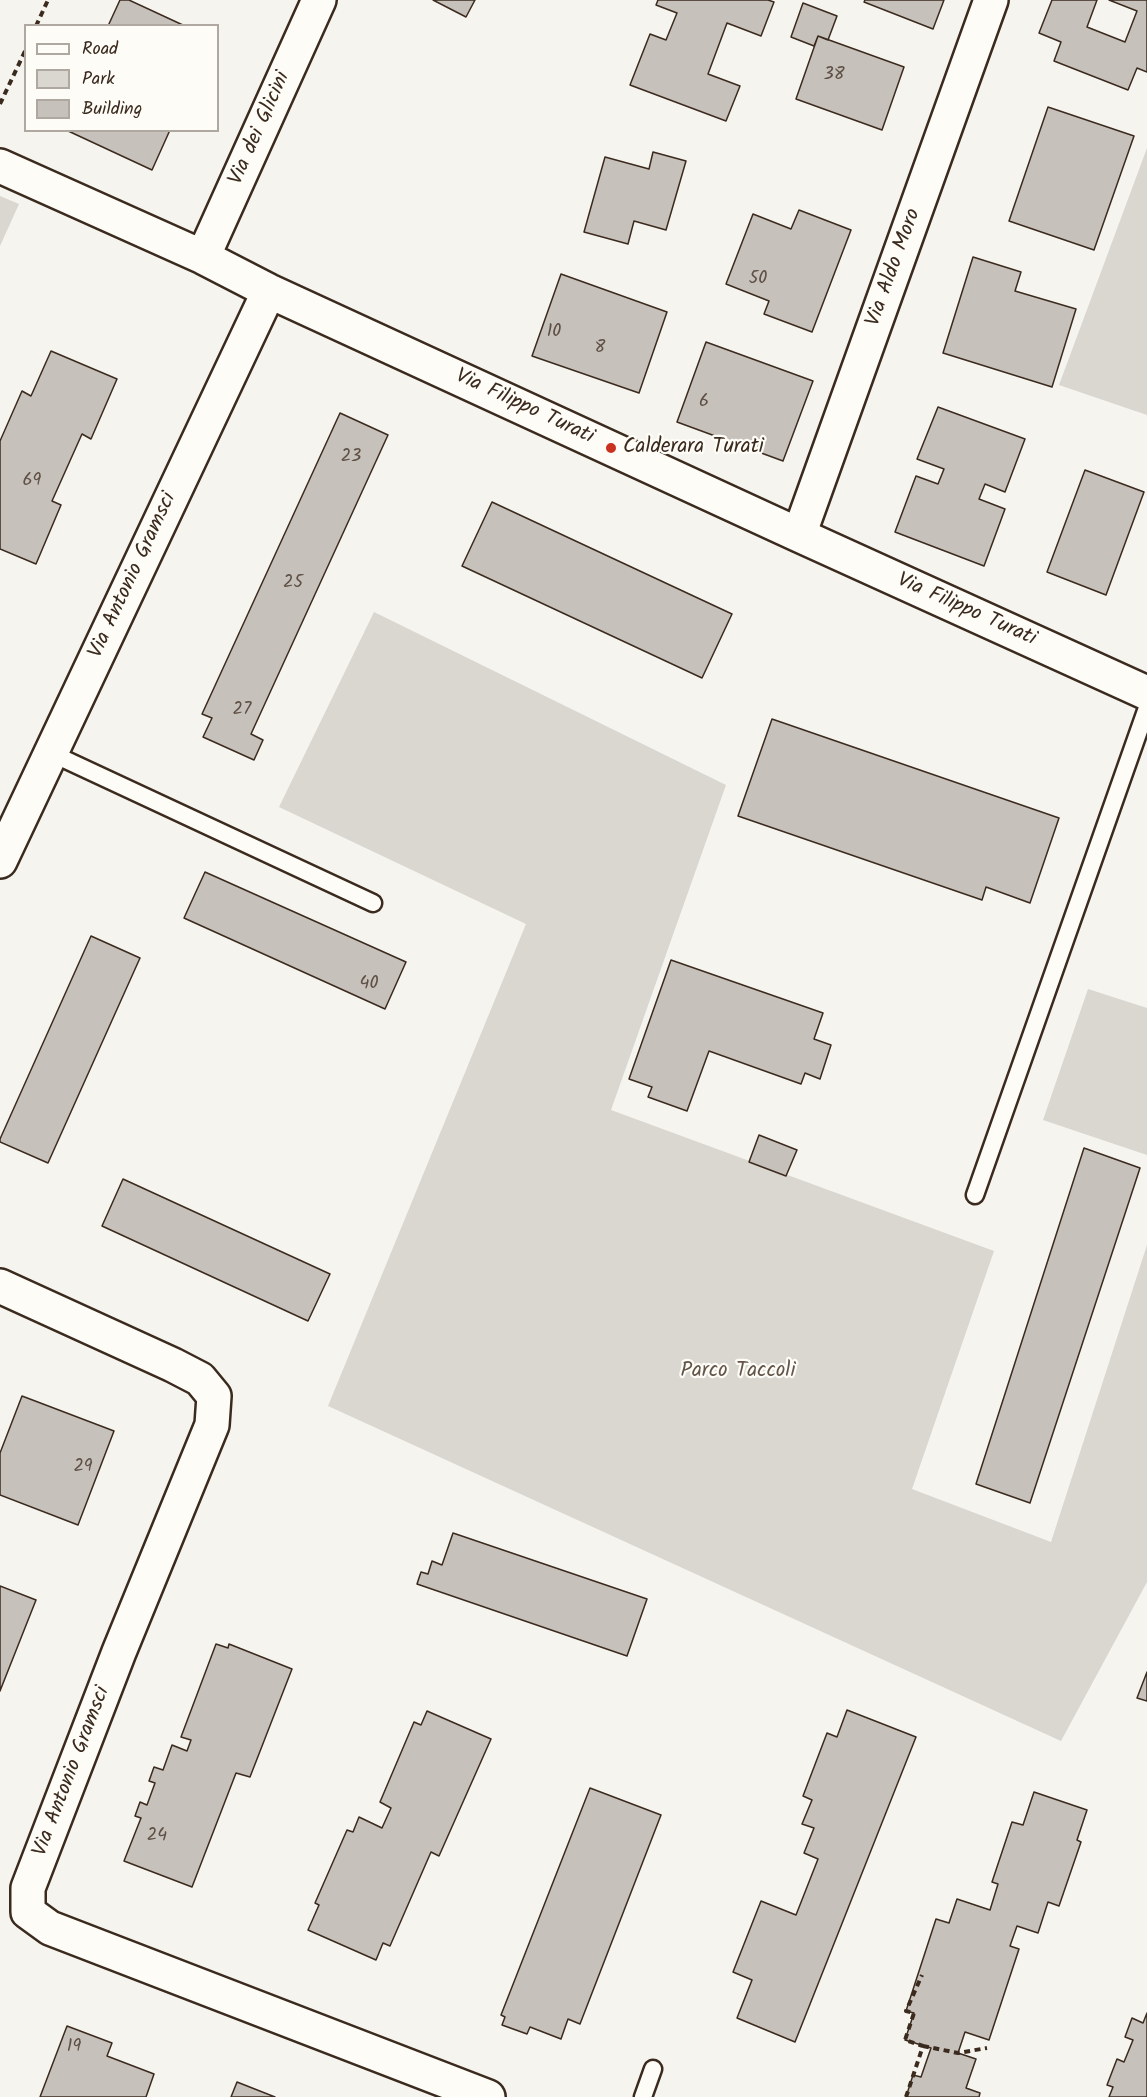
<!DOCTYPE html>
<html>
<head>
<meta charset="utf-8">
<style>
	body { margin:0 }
	#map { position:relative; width:1147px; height:2097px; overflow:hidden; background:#f5f4ee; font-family:Kalam,sans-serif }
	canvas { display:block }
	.legend { position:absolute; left:24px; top:24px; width:195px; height:108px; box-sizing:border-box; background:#fdfcf7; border:2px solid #afa8a0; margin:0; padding:8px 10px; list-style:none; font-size:18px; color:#3b2a1e }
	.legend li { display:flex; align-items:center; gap:12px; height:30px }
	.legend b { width:30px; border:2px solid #afa8a0 }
</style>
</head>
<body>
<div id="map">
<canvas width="1147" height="2097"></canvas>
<ul class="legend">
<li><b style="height:8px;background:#fdfcf7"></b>Road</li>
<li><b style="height:16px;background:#dad6d0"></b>Park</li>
<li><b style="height:16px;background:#c7c1bb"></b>Building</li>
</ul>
</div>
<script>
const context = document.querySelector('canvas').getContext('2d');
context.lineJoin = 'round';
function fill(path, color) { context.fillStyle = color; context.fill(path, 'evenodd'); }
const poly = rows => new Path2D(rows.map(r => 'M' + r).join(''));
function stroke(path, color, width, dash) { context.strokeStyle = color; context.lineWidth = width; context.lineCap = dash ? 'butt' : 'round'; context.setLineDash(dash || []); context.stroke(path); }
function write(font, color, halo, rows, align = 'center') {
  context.font = font + ' Kalam,sans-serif'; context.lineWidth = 4.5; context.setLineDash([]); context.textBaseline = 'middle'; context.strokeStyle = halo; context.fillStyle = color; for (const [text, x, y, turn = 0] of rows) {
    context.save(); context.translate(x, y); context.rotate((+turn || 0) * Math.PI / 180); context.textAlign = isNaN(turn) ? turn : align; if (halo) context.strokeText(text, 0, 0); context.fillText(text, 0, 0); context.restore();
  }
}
const green = poly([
	[1147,148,1147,415,1059,385],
	[0,196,19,204,0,246],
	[374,612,726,785,611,1110,994,1251,912,1489,1051,1542,1147,1245,1147,1582,1061,1741,328,1406,526,924,279,807],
	[1088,989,1147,1008,1147,1155,1043,1120]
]);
const building = poly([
	[120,0,129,0,185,26,108,26,120,0],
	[433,0,475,0,466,17,433,0],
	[658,0,768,0,774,2,761,36,727,23,708,74,740,86,726,121,630,85,650,34,666,40,677,13,656,5,658,0],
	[865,0,944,0,933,29,864,2,865,0],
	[1052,0,1097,0,1087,27,1125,42,1137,11,1109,0,1147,0,1147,72,1137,68,1128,90,1054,61,1061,42,1039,33,1052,0],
	[803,3,837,16,828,40,818,36,814,46,791,37,803,3],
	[818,36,904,67,882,130,796,99,818,36],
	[1048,107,1134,136,1094,250,1009,221,1048,107],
	[66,130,170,130,152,170,66,130],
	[653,152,686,161,666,230,634,221,628,244,584,232,605,157,649,169,653,152],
	[799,210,851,230,812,332,764,314,769,301,726,284,753,214,791,229,799,210],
	[973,257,1021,272,1015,291,1076,309,1052,387,943,353,973,257],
	[561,274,667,312,639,393,532,356,561,274],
	[706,342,813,381,783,461,677,422,706,342],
	[51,351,117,379,91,439,82,434,52,501,61,505,36,564,0,549,0,441,22,391,31,396,51,351],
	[938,407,1025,439,1005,492,985,484,979,499,1005,509,984,566,895,532,916,476,938,484,944,469,917,459,938,407],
	[340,413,388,435,251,734,263,740,254,760,203,737,212,718,202,714,340,413],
	[1085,470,1144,492,1106,595,1047,572,1085,470],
	[492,502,732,614,702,678,462,566,492,502],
	[772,719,1059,818,1030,903,986,887,982,900,738,816,772,719],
	[205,872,406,962,385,1009,184,918,205,872],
	[91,936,140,958,48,1163,0,1142,0,1139,91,936],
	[671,960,823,1013,814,1039,831,1045,820,1079,805,1073,801,1084,709,1051,687,1111,648,1097,652,1087,629,1079,671,960],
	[759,1135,797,1150,786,1176,749,1162,759,1135],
	[1084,1148,1140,1168,1030,1503,976,1484,1084,1148],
	[123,1179,330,1274,308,1321,102,1226,123,1179],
	[22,1396,114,1431,78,1525,0,1495,0,1453,22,1396],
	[453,1533,647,1599,627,1656,417,1584,421,1572,428,1574,432,1561,442,1565,453,1533],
	[0,1586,36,1600,0,1691,0,1586],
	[216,1644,228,1648,229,1644,292,1669,250,1777,236,1773,192,1887,124,1861,141,1818,135,1816,140,1802,147,1805,155,1783,149,1781,154,1767,163,1770,172,1745,187,1751,191,1740,181,1737,216,1644],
	[1147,1672,1147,1701,1137,1698,1147,1672],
	[847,1710,916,1737,795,2042,737,2018,752,1980,733,1972,761,1901,796,1915,818,1859,804,1853,814,1828,802,1824,812,1800,803,1796,827,1733,837,1737,847,1710],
	[427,1711,491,1739,439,1856,431,1852,390,1946,383,1943,376,1960,308,1930,319,1905,315,1903,347,1830,353,1832,359,1817,382,1828,391,1808,380,1802,414,1722,421,1725,427,1711],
	[590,1788,661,1815,580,2024,568,2019,561,2039,530,2027,527,2034,502,2025,505,2017,501,2015,590,1788],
	[1034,1792,1087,1810,1077,1840,1081,1842,1059,1906,1048,1902,1038,1933,1017,1926,1010,1946,1019,1949,989,2040,965,2032,958,2053,976,2059,966,2088,980,2093,979,2097,906,2097,913,2075,921,2077,931,2048,905,2040,914,2013,906,2011,936,1919,949,1923,957,1899,990,1910,998,1884,992,1882,1012,1822,1023,1825,1034,1792],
	[1147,2013,1147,2097,1109,2097,1113,2087,1107,2085,1117,2059,1124,2062,1133,2040,1125,2037,1132,2018,1143,2023,1147,2013],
	[67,2026,112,2043,107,2056,154,2074,146,2097,40,2097,67,2026],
	[237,2082,275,2097,231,2097,237,2082]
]);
const path = poly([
	[36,26,48,0],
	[0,104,26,49],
	[923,2046,958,2053,987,2048],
	[906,2097,923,2046,905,2040,914,2013,906,2011,922,1975]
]);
const lane = poly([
	[51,753,373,903],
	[975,1195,1147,708],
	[643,2097,653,2069]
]);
const street = poly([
	[0,166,203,257,269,291,799,535,1147,693],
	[203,257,319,0],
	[799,535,991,0],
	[0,861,269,291],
	[0,1286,173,1365,200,1379,214,1396,212,1425,119,1652,28,1888,28,1912,50,1928,488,2097]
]);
const markers = [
	[611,448,6,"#c8321e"]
];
const numberNames = [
	["38",834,76],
	["50",758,280],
	["10",554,333],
	["8",600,349],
	["6",704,403],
	["23",351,458],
	["69",32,482],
	["25",293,584],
	["27",242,711],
	["40",369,985],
	["29",83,1468],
	["24",157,1837],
	["19",74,2048]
];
const streetNames = [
	["Via dei Glicini",261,129,-66],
	["Via Aldo Moro",895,268,-70],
	["Via Filippo Turati",524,408,25],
	["Via Antonio Gramsci",134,576,-65],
	["Via Filippo Turati",966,611,24],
	["Via Antonio Gramsci",73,1772,-69]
];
const poiNames = [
	["Calderara Turati",623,448]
];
const parkNames = [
	["Parco Taccoli",738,1372]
];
fill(green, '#dad6d0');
fill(building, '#c7c1bb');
stroke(building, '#3b2a1e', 1.5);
stroke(lane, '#3b2a1e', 21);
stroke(street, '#3b2a1e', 38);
stroke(path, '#3b2a1e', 4, [6, 4.5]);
stroke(lane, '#fdfcf7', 16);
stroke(street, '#fdfcf7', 33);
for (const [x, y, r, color] of markers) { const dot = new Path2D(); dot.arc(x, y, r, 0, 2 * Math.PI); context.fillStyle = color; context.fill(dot); stroke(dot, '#fdfcf7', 2); }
write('18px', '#5e5045', null, numberNames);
write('21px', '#3b2a1e', '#fdfcf7', streetNames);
write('21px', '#3b2a1e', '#fdfcf7', poiNames, 'left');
write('21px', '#63554a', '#fdfcf7', parkNames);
</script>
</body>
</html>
